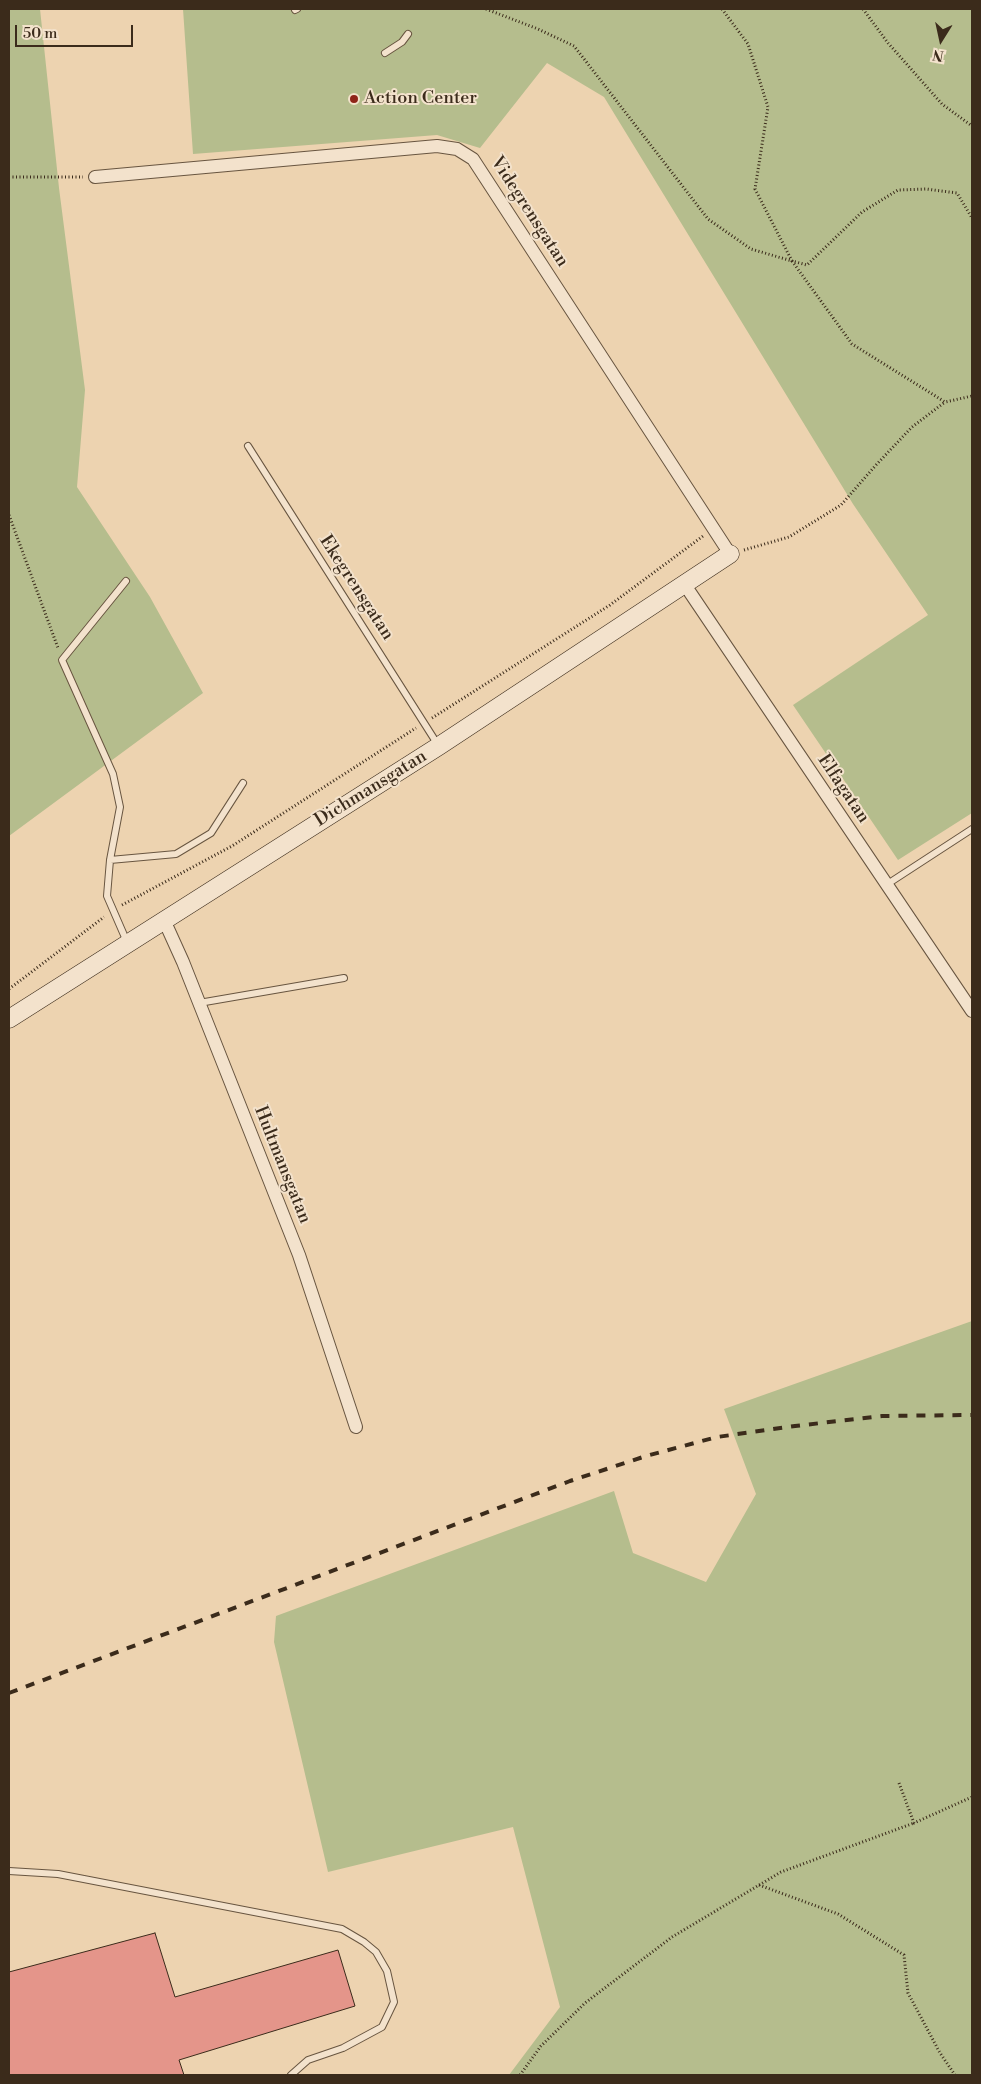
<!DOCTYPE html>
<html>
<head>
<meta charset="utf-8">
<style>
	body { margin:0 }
	#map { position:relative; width:981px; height:2084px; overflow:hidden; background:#edd3b0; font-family:"Libre Bodoni",serif }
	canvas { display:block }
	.frame { position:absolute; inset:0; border:10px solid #3b2b1b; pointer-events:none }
	.north { position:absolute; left:916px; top:15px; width:50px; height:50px; -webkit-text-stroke:4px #f3e2cc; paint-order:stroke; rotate:190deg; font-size:14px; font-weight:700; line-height:20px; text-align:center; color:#3b2b1b }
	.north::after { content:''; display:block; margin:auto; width:18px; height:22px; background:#3b2b1b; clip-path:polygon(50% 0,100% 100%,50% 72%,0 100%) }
	.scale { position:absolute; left:15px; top:25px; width:118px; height:22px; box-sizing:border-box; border:2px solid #3b2b1b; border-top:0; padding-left:6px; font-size:15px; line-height:18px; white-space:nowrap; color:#3b2b1b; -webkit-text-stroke:4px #f3e2cc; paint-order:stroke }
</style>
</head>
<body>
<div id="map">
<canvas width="981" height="2084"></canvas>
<div class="frame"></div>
<div class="north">N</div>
<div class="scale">50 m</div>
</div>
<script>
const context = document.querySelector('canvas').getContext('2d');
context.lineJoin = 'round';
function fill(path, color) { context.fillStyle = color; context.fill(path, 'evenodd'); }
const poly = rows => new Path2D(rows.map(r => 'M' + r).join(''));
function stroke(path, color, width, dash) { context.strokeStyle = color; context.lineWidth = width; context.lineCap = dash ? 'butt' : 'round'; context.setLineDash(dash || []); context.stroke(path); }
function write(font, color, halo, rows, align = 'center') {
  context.font = font + ' "Libre Bodoni",serif'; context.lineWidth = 4; context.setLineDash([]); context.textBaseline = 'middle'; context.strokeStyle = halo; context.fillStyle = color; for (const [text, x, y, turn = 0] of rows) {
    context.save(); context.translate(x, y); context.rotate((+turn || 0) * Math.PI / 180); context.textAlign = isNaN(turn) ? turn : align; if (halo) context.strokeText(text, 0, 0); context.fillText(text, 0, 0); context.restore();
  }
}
const green = poly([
	[9,9,40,9,59,188,85,390,77,487,150,597,203,693,9,836],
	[183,9,972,9,972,813,898,860,793,705,928,615,853,504,604,97,547,63,480,148,437,135,193,154],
	[972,1321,972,2075,509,2075,560,2007,513,1827,328,1872,274,1642,276,1616,614,1491,633,1553,706,1582,756,1494,724,1409]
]);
const building = poly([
	[155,1933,175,1997,338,1950,355,2006,179,2060,184,2075,9,2075,9,1972,155,1933]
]);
const path = poly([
	[486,9,538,29,574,46,708,219,751,249,792,261,852,344,945,402,972,396],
	[722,9,748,44,768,107,755,189,792,261,807,265,862,212,898,190,926,189,957,193,972,218],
	[863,9,888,43,942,104,972,126],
	[9,177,83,177],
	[9,515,58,648],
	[744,550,789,537,841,505,876,465,912,427,945,402],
	[432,718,610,605,703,536],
	[122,905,232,846,416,728],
	[9,989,104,917],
	[899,1783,914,1823,972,1797],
	[759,1885,838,1914,904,1955,908,1993,940,2053,955,2075],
	[520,2075,541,2046,585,2003,672,1937,781,1872,914,1823]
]);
const lane = poly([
	[295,10,297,9],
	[385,53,402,42,408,34],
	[248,446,438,745],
	[126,581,62,660,113,774,120,807,110,860,107,896,127,942],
	[110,860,176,854,211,833,243,783],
	[886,885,972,829],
	[199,1003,344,978],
	[9,1871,58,1874,342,1929,364,1942,376,1952,387,1971,394,2002,382,2027,343,2048,308,2060,291,2075]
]);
const street = poly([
	[95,177,437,146,457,149,473,159,730,554],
	[685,585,972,1011],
	[164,920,183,962,299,1255,356,1427]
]);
const secondary = poly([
	[9,1019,439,746,730,554]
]);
const rail = poly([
	[9,1693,570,1481,646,1456,717,1437,795,1426,882,1416,972,1415]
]);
const markers = [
	[354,99,5,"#8f2418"]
];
const poiNames = [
	["Action Center",364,99]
];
const streetNames = [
	["Videgrensgatan",529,212,57],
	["Ekegrensgatan",356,588,57],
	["Dichmansgatan",371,789,-32],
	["Elfagatan",843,789,56],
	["Hultmansgatan",282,1165,68]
];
fill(green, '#b5bd8d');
fill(building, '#e4958a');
stroke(building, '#3b2b1b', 1);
stroke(lane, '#685540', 8);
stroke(street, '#685540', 14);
stroke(secondary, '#3b2b1b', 19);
stroke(path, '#3b2b1b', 3, [1, 2.5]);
stroke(lane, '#f3e2cc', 6);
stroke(street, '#f3e2cc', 12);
stroke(secondary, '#f3e2cc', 18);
stroke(rail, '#3b2b1b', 4, [9, 9]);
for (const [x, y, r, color] of markers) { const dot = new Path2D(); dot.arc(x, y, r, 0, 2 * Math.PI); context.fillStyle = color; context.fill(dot); stroke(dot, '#f3e2cc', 2); }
write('18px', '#3b2b1b', '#f3e2cc', poiNames, 'left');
write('18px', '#3b2b1b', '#f3e2cc', streetNames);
</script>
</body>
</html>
